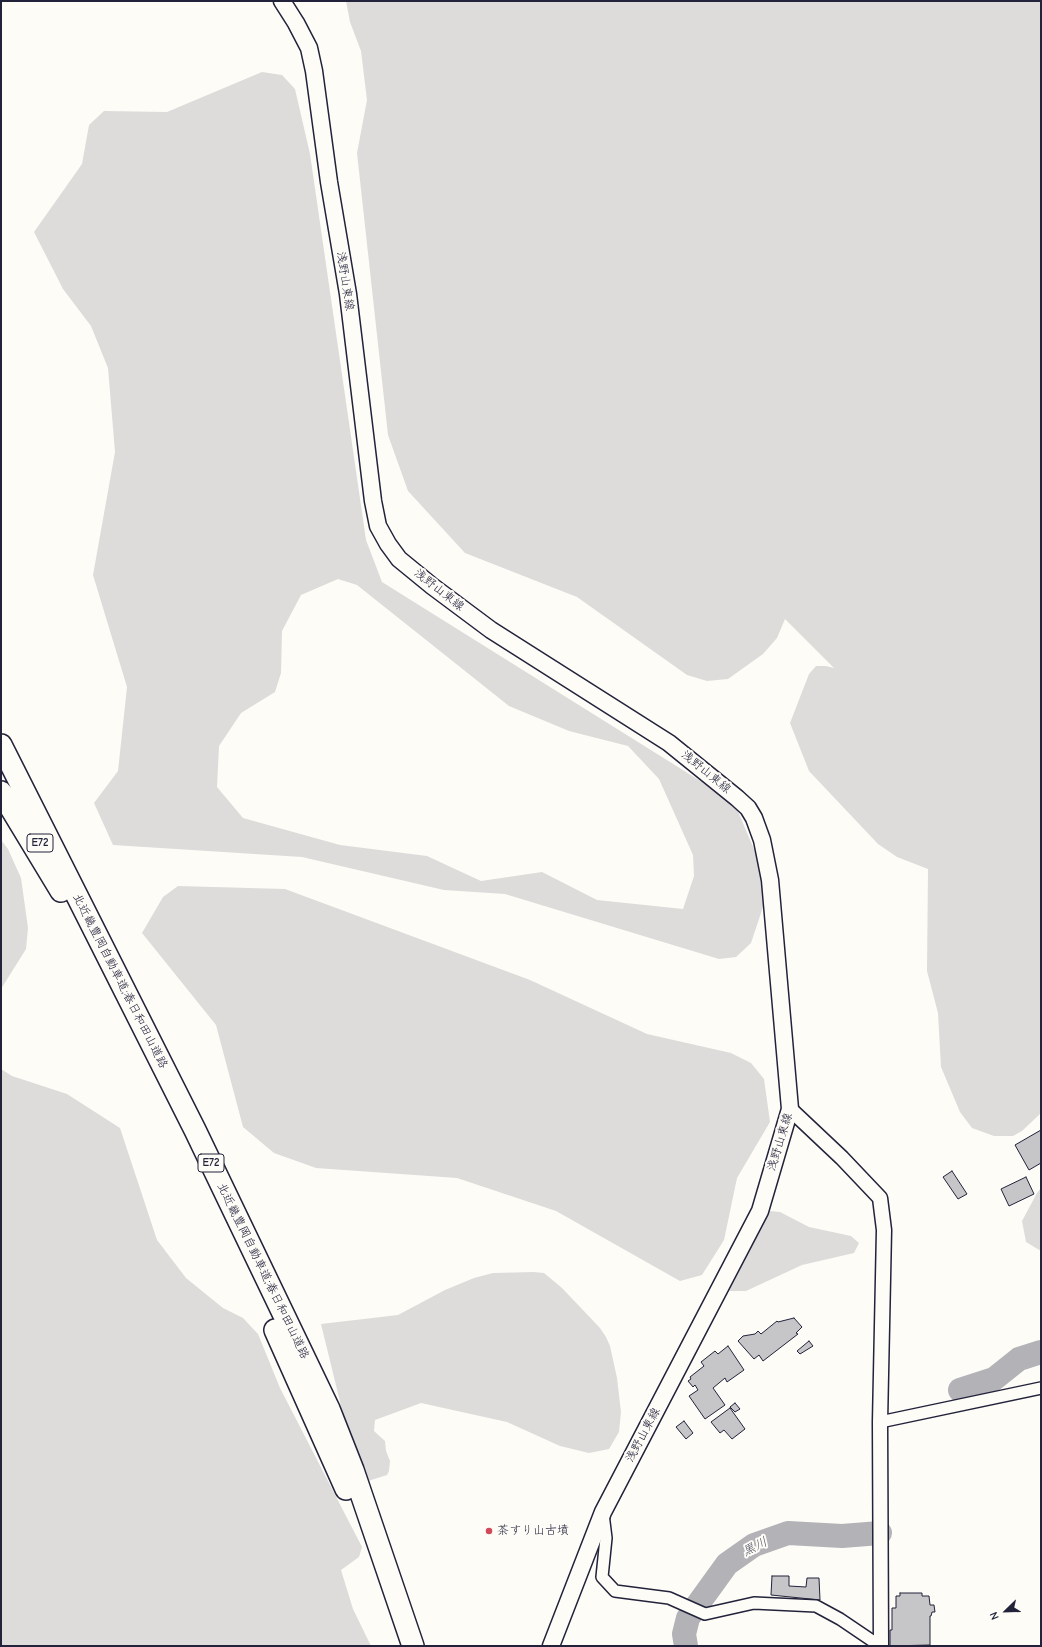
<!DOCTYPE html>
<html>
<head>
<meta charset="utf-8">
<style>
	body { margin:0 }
	#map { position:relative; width:1042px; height:1647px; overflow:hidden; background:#fdfcf7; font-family:"Comic Neue",sans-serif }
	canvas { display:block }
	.frame { position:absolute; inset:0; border:2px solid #22223b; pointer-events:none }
	.north { position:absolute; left:986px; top:1591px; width:40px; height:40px; -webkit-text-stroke:3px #fdfcf7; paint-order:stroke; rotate:247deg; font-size:11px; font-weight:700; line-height:16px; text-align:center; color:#22223b }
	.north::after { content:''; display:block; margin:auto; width:14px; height:18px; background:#22223b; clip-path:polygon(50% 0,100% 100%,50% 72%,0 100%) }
</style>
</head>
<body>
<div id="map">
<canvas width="1042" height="1647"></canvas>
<div class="frame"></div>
<div class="north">N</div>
</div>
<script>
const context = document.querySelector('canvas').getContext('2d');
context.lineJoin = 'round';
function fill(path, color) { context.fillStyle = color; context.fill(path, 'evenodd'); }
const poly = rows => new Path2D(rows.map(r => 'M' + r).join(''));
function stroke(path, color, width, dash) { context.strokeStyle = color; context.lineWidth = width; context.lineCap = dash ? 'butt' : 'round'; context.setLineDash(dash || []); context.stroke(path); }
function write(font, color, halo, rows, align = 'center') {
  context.font = font + ' "Comic Neue","Klee One",sans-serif'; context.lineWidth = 4; context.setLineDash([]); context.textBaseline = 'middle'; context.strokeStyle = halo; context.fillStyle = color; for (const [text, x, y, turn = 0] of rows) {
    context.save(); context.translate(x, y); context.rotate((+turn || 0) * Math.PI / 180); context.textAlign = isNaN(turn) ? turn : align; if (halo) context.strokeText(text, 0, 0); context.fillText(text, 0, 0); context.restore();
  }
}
const green = poly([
	[346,1,1041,1,1041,1113,1022,1131,1013,1136,994,1136,972,1128,960,1112,941,1067,938,1013,927,971,928,869,897,857,878,844,809,771,790,723,809,674,816,666,826,666,834,668,785,619,777,638,763,654,728,679,707,681,687,675,577,597,465,553,408,491,388,435,357,153,367,100,361,51,350,22],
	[262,72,282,75,295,89,310,154,366,540,382,582,734,802,767,880,765,901,751,943,736,957,719,959,505,894,444,890,302,857,113,845,94,803,118,771,127,687,93,575,115,452,108,368,91,326,63,289,34,232,82,164,89,125,104,111,167,112],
	[338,579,357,585,509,706,569,731,628,746,659,779,693,855,694,876,683,909,597,900,542,872,481,881,427,856,340,845,243,818,217,787,219,746,241,713,275,692,281,673,282,631,301,595],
	[1,840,8,849,21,878,28,928,26,949,1,989],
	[178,886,285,889,530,980,647,1034,731,1053,751,1063,764,1079,770,1122,737,1178,724,1240,702,1275,680,1281,556,1211,457,1178,316,1168,274,1153,243,1127,216,1025,142,933,163,897],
	[1,1069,12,1076,67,1094,120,1128,157,1240,186,1278,223,1308,243,1318,258,1334,280,1388,362,1547,359,1557,341,1570,353,1609,371,1646,1,1646],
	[1041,1188,1041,1251,1026,1242,1022,1221,1037,1193],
	[770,1211,780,1212,809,1227,851,1236,859,1243,854,1253,802,1265,746,1291,729,1291],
	[534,1272,544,1273,562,1288,600,1328,606,1337,610,1346,617,1378,621,1412,619,1432,609,1449,589,1453,560,1446,507,1422,421,1403,375,1420,374,1431,385,1441,386,1451,390,1461,389,1471,387,1475,368,1481,353,1455,321,1324,398,1315,445,1290,474,1278,493,1273]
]);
const river = poly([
	[960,1390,994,1379,1019,1359,1041,1352],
	[686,1646,684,1634,688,1618,727,1564,754,1545,788,1533,842,1536,880,1533]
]);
const building = poly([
	[1041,1130,1041,1163,1029,1170,1015,1145,1041,1130],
	[952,1171,967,1194,958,1199,943,1177,952,1171],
	[1026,1177,1034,1194,1009,1206,1001,1189,1026,1177],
	[794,1318,802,1327,796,1333,798,1334,763,1361,759,1355,754,1359,738,1341,743,1336,755,1334,758,1331,761,1334,777,1321,778,1322,794,1318],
	[809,1341,813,1346,800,1354,797,1351,809,1341],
	[728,1346,744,1370,727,1382,725,1378,713,1388,725,1405,705,1419,689,1396,698,1390,695,1385,693,1387,688,1381,691,1379,690,1377,704,1366,701,1362,715,1351,718,1354,728,1346],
	[735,1403,740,1409,735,1412,730,1407,735,1403],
	[730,1408,745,1429,732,1439,724,1430,720,1433,711,1422,730,1408],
	[684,1421,693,1433,686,1439,676,1427,684,1421],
	[772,1576,789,1576,789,1586,806,1587,807,1578,819,1578,820,1600,771,1595,772,1576],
	[900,1593,922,1593,922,1596,929,1596,930,1605,934,1605,935,1612,932,1612,931,1616,930,1616,930,1645,890,1646,890,1630,892,1630,892,1608,896,1608,896,1596,900,1596,900,1593]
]);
const minor = poly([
	[880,1422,1041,1388],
	[603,1514,606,1538,602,1577,615,1591,669,1598,705,1614,754,1603,816,1606,840,1619,880,1646]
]);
const tertiary = poly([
	[790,1109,842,1158,880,1198,884,1230,880,1422,881,1646]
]);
const secondary = poly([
	[282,1,296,23,309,48,314,71,329,182,348,294,373,501,378,526,388,544,399,559,432,586,491,630,669,743,737,798,748,808,754,818,762,840,770,880,790,1109,760,1211,603,1512,551,1646]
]);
const motorway = poly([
	[1,745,195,1130,329,1409,353,1470,413,1646],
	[1,792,61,891],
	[275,1330,346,1489]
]);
const markers = [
	[489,1531,4,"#d1495b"]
];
const shields = [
	[40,843,26],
	[211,1163,26]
];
const shieldNames = [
	["E72",40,843],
	["E72",211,1163]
];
const streetNames = [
	["浅野山東線",345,281,81],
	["浅野山東線",439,590,38],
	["浅野山東線",706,772,39],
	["北近畿豊岡自動車道;春日和田山道路",120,981,63],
	["浅野山東線",780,1142,-73],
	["北近畿豊岡自動車道;春日和田山道路",263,1271,64],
	["浅野山東線",643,1435,-62]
];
const poiNames = [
	["茶すり山古墳",497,1531]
];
const waterNames = [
	["黒川",755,1547,-27]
];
fill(green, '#dddcdb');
stroke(river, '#b2b2b7', 24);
fill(building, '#c6c6c8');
stroke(building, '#22223b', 1);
stroke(minor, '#22223b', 14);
stroke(tertiary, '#22223b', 17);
stroke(secondary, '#22223b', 19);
stroke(motorway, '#22223b', 24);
stroke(minor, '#fdfcf7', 11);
stroke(tertiary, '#fdfcf7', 14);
stroke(secondary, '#fdfcf7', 16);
stroke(motorway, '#fdfcf7', 21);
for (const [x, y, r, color] of markers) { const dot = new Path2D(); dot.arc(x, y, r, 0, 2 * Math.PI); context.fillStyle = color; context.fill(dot); stroke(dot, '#fdfcf7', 1.5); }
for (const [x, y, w] of shields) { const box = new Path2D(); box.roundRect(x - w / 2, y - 9, w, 18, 3); context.fillStyle = '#fdfcf7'; context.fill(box); stroke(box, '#22223b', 1); }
write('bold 11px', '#22223b', null, shieldNames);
write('12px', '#22223b', '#fdfcf7', streetNames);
write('12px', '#22223b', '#fdfcf7', poiNames, 'left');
write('italic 13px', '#545466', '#fdfcf7', waterNames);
</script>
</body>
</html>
